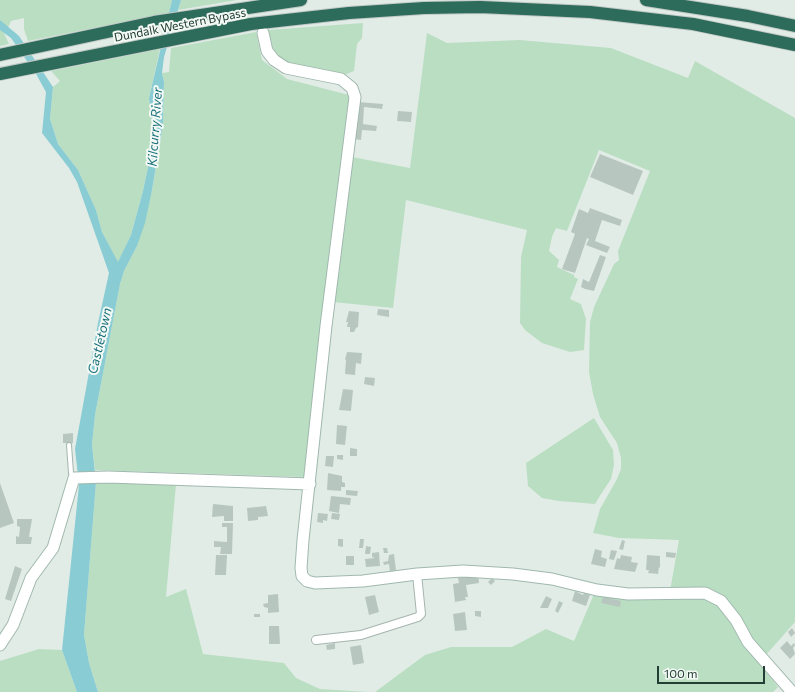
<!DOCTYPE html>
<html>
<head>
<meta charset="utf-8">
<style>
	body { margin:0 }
	#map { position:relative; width:795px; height:692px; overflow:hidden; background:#e2ece7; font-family:Commissioner,sans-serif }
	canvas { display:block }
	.scale { position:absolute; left:657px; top:666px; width:108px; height:18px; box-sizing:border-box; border:2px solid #223e35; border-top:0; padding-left:5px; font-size:12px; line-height:14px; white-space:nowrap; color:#223e35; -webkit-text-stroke:3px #f3f9f5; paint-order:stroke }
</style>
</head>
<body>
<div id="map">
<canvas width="795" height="692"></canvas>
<div class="scale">100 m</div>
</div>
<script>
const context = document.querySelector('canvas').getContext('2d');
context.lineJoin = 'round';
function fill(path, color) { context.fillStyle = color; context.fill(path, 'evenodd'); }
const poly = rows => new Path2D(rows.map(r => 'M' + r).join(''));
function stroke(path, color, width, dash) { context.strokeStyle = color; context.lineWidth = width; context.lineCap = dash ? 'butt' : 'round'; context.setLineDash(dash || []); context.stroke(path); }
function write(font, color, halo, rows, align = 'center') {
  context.font = font + ' Commissioner,sans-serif'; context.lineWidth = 4; context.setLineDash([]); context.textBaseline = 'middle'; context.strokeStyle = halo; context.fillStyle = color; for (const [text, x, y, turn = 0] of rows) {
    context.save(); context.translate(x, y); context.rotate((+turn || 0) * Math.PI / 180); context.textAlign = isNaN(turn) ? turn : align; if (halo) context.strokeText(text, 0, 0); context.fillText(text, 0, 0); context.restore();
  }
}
const green = poly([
	[0,0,172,0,169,13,28,41,24,29,24,18,11,21,8,28,0,20],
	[181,0,237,0,178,10],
	[363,23,362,38,357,44,354,71,342,76,287,64,275,54,268,30],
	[0,30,3,31,9,44,0,46],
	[256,32,262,60,287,79,349,95,306,477,95,470,92,445,95,415,120,284,124,271,137,246,152,190,163,124,164,82,162,73,169,72,171,48],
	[427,33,447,43,520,40,611,48,688,78,695,61,795,118,795,622,765,656,726,601,708,588,694,587,670,591,679,540,619,538,593,533,600,509,617,479,621,469,621,458,617,443,600,417,593,394,589,372,590,322,594,307,614,264,619,260,618,251,650,171,599,150,567,231,556,228,552,237,549,251,559,260,557,267,574,275,574,277,578,279,570,299,581,304,586,319,584,350,570,352,542,343,525,330,520,323,521,257,527,230,406,200,393,308,333,302,352,157,410,168],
	[160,49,149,98,154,139,143,191,131,235,118,263,102,232,96,210,78,170,58,144,50,119,53,87,60,81,51,71],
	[594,418,613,450,614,465,611,479,601,494,595,504,559,501,542,498,528,486,526,463],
	[96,482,176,484,166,597,186,589,203,654,284,663,296,678,320,689,369,692,98,692,89,663,84,635],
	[594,594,699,597,714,602,729,617,746,646,778,687,773,692,375,692,425,655,451,647,512,647,546,629,574,641],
	[39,649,62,650,77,692,0,692,0,661]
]);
const water = poly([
	[172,0,181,0,164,57,162,73,164,82,163,124,152,190,145,223,137,246,124,271,120,284,95,415,92,445,96,482,84,635,89,663,98,692,77,692,62,650,79,485,75,449,98,323,109,273,77,182,69,168,42,133,46,92,36,74,11,38,0,30,0,20,19,36,53,87,50,119,58,144,78,170,96,210,102,232,118,262,131,235,143,191,154,139,149,98]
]);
const building = poly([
	[358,102,383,104,382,109,364,107,363,124,377,126,376,131,362,130,361,140,354,139],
	[398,111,412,112,411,122,397,121],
	[600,154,643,171,633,195,590,177],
	[590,208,622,220,620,226,602,220,595,241,610,247,607,253,586,245,589,239,587,238,575,273,562,269,575,234,571,232,579,209,588,213],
	[600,255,606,257,594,291,585,289,581,287,583,279,589,282],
	[378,309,389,310,389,317,377,315],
	[349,311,359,312,358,327,356,328,354,332,350,332,350,327,347,327,348,322,346,322],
	[347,352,362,353,361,364,356,363,355,375,345,374,346,360,345,359],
	[365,377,375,378,374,386,364,384],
	[343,389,353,390,351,411,339,410],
	[337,425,347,426,345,445,336,444],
	[73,433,73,443,63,443,63,434],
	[350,448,357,449,357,456,350,456],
	[337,455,343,455,343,460,337,459],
	[326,456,334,456,333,467,325,466],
	[328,473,342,476,342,482,345,483,345,487,341,487,341,491,327,490],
	[0,483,14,523,0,528],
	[346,490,358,491,357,496,346,495],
	[331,496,351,498,350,505,340,504,339,513,329,511],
	[213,504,233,506,233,521,224,521,224,516,212,517],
	[266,506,268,516,258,517,258,520,248,521,247,508],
	[318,513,328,514,327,521,323,520,323,523,317,522],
	[332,513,340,514,339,520,331,519],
	[17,519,32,519,29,537,32,537,31,544,16,544,16,536,19,537,20,527,17,526],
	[222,523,233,523,232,554,220,554,221,547,214,547,214,541,227,542,227,527,222,527],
	[338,539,343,539,343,547,338,546],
	[360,539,364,539,363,548,359,548],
	[622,540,625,541,623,550,619,549],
	[366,546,371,547,370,554,365,554],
	[383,548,387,548,388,553,384,553],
	[595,549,602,551,601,557,607,559,605,567,591,564],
	[611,550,617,551,614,560,609,559],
	[379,552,380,566,366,567,365,559,375,558,372,557,372,553],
	[666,552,676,553,675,558,666,557],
	[394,554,396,570,390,572,389,564,384,565,383,562,388,561,389,555],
	[216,555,227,555,226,575,215,575],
	[621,555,632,557,631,562,638,563,635,572,614,569,617,558,620,559],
	[647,555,660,556,660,568,659,567,658,574,648,573,649,570,646,570],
	[346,556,354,556,354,565,346,565],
	[15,566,22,569,11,601,5,599],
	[478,575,479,583,466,585,468,597,465,597,466,600,455,602,453,584,459,583,458,578],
	[492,578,495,581,491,585,488,582],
	[575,591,583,595,584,593,590,595,586,606,572,601],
	[278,594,279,612,268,613,268,608,264,607,263,604,268,603,268,595],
	[375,595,379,612,369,615,365,597],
	[546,596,552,599,548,608,540,608],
	[603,597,621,601,620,607,601,603],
	[559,601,563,603,558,613,555,611],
	[475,611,481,611,481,617,475,616],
	[465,612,467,630,455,631,453,614],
	[254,614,260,614,260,617,254,617],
	[269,626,279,626,280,644,269,644],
	[792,628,795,633,791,637,788,632],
	[787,641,791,646,794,643,795,645,793,648,795,654,790,659,780,648],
	[335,643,335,649,327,650,326,645],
	[361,645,364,663,353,665,350,647]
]);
const secondaryTunnel = poly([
	[258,0,262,31]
]);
const lane = poly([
	[69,445,71,473,74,478]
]);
const street = poly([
	[316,640,361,635,418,617,421,614,417,574]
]);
const secondary = poly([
	[263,33,267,51,274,60,286,68,341,79,352,88,355,97,326,326,303,540,301,568,302,576,307,581,315,583,363,581,417,574,463,571,513,574,552,579,597,590,628,594,705,593,721,601,736,620,748,642,792,692],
	[0,645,13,625,31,578,53,548,74,478,108,477,310,484]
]);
const highway = poly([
	[646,0,748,16,795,26],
	[0,55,154,22,301,0],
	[0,74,251,24,349,13,424,8,480,7,590,12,693,24,795,45]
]);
const streetNames = [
	["Dundalk Western Bypass",180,25,-11]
];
const waterNames = [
	["Kilcurry River",155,127,-86],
	["Castletown",100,341,-77]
];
fill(green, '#badec2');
fill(water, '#89ccd3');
fill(building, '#b7c7c0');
stroke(secondaryTunnel, '#bcc9c3', 11, [11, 5.5]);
stroke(lane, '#a5b4ae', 6);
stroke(street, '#a5b4ae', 10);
stroke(secondary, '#a0b8ae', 13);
stroke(highway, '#c1c9c6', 14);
stroke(lane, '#fff', 4);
stroke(street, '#fff', 8);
stroke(secondary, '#fff', 11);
stroke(highway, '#2d6b5a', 12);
write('12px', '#223e35', '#f3f9f5', streetNames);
write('italic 13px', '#1a717b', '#f3f9f5', waterNames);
</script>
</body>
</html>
